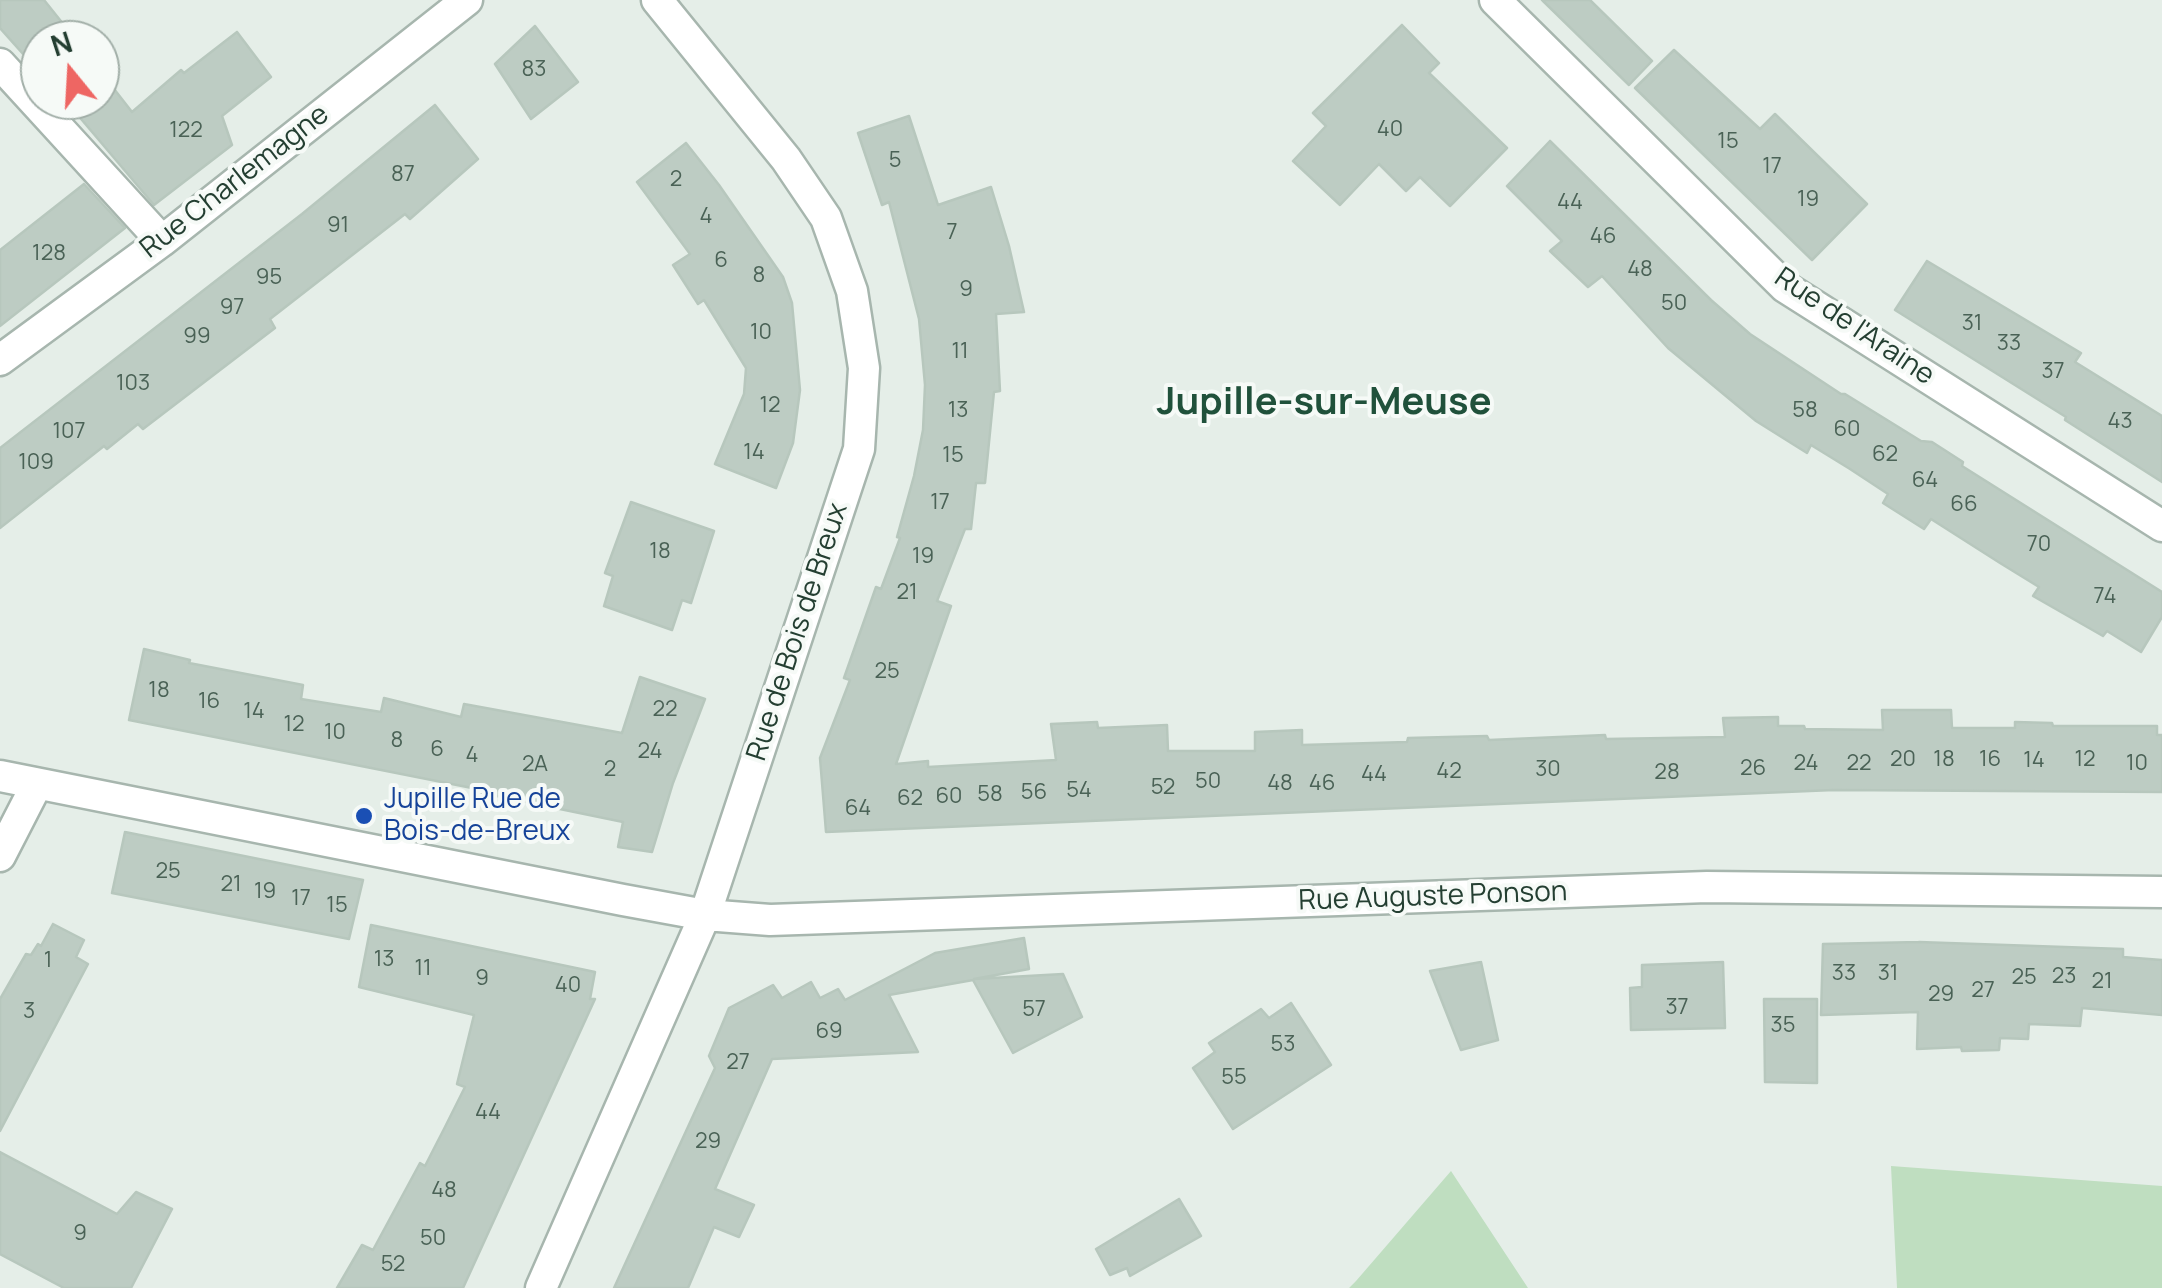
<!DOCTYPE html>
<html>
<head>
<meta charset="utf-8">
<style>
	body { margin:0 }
	#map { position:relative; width:2162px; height:1288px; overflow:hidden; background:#e5eee8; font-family:Manrope,sans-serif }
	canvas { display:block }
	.north { position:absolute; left:20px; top:20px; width:100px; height:100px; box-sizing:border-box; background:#f6faf7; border:2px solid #a2afa8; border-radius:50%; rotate:342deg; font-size:28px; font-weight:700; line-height:40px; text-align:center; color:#243f32 }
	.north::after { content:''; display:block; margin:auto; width:35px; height:45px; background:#ee6663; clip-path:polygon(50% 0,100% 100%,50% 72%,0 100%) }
</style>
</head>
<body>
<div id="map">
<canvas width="2162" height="1288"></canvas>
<div class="north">N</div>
</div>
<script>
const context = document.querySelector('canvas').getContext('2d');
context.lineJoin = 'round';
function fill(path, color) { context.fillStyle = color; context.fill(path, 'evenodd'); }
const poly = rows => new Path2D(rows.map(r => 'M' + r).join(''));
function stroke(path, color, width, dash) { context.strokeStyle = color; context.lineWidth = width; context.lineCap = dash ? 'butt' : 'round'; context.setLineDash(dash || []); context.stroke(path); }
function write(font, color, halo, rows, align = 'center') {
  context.font = font + ' Manrope,sans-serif'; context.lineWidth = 8; context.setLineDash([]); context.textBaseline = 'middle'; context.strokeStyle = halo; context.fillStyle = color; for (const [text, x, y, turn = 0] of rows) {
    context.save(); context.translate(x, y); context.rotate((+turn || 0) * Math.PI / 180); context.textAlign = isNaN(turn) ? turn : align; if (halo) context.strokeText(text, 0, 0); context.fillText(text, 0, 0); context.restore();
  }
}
const green = poly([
	[1891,1166,2162,1186,2162,1288,1897,1288],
	[1451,1171,1528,1288,1349,1288,1356,1281]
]);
const building = poly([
	[0,0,44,0,76,40,40,40,40,73,0,28,0,0],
	[1542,0,1590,0,1652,61,1629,85,1542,0],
	[1402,25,1439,63,1429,73,1507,148,1450,206,1420,177,1406,191,1379,164,1340,205,1293,161,1326,126,1313,113,1402,25],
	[535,26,578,82,531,119,495,64,535,26],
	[237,32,271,77,222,116,232,145,154,205,65,100,100,100,100,71,132,112,181,70,184,73,237,32],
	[1674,50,1760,129,1775,114,1867,204,1812,260,1635,88,1674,50],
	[435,105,478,159,410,219,405,214,270,319,275,328,143,429,138,424,107,449,104,446,0,528,0,448,302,214,435,105],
	[909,116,938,205,991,187,1009,246,1024,312,996,314,1000,391,994,392,985,483,976,483,971,529,965,529,937,601,951,606,896,764,928,761,928,767,1056,760,1051,724,1097,722,1098,728,1167,725,1168,751,1255,751,1255,732,1302,730,1302,745,1407,742,1408,738,1487,736,1489,740,1605,735,1606,739,1725,737,1723,718,1778,717,1778,726,1804,726,1805,729,1883,730,1882,710,1951,710,1952,728,2015,728,2015,722,2052,723,2053,726,2157,726,2157,735,2162,735,2162,792,1834,790,826,832,820,758,850,680,844,678,876,587,881,589,900,538,897,537,914,476,923,430,925,385,919,319,889,202,882,205,858,133,909,116],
	[1550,141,1711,300,1750,334,1841,394,1845,394,1921,441,1932,442,1963,462,1962,466,2162,592,2162,617,2141,652,2107,631,2103,636,2033,596,2039,587,2000,563,1931,519,1924,529,1883,503,1888,494,1850,469,1811,445,1807,453,1756,421,1668,348,1602,276,1588,287,1550,251,1562,241,1507,186,1550,141],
	[686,143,719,185,783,277,792,303,800,390,793,443,776,488,715,464,744,394,746,368,704,300,698,304,673,265,690,254,637,182,686,143],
	[84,184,125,228,0,326,0,250,84,184],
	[1927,261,2081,353,2075,362,2162,416,2162,482,2065,420,2066,417,1895,310,1927,261],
	[631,502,714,531,691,603,682,600,672,630,604,606,613,576,605,573,631,502],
	[144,649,190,660,189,663,303,685,301,699,381,712,384,698,461,717,464,704,622,733,640,677,705,699,673,783,652,852,618,847,623,822,482,793,482,790,129,720,144,649],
	[125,832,363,880,349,939,112,893,125,832],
	[53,924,84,940,76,957,88,964,0,1131,0,999,26,954,31,955,38,944,41,946,53,924],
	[371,925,595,972,590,999,595,999,463,1288,337,1288,362,1245,373,1250,420,1163,425,1166,444,1129,465,1087,457,1084,474,1015,359,987,371,925],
	[1024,938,1029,969,974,979,1063,974,1082,1017,1013,1053,973,980,889,995,918,1052,772,1059,715,1189,754,1205,739,1237,714,1227,688,1288,614,1288,715,1068,709,1056,729,1008,773,985,782,998,811,982,820,998,838,989,845,1000,935,953,1024,938],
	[1919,942,2123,949,2123,957,2162,960,2162,1015,2082,1008,2080,1026,2029,1024,2028,1039,2000,1038,1999,1050,1962,1051,1961,1047,1917,1049,1918,1012,1821,1015,1823,944,1919,942],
	[1481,962,1498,1040,1461,1050,1430,971,1481,962],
	[1723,962,1725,1028,1631,1030,1630,988,1642,987,1642,965,1723,962],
	[1764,999,1817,999,1817,1083,1765,1082,1764,999],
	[1291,1003,1331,1065,1233,1129,1193,1068,1215,1052,1209,1043,1261,1009,1269,1018,1291,1003],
	[0,1152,117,1214,136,1192,172,1209,131,1288,64,1288,0,1254,0,1152],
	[1179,1199,1201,1236,1130,1276,1127,1268,1110,1275,1096,1249,1179,1199]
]);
const minor = poly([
	[657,0,786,159,826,218,852,291,864,368,859,449,705,915],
	[1495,0,1785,287,2162,526],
	[0,64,162,241],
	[0,360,162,241,467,0],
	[0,856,37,784]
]);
const tertiary = poly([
	[0,776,623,900,705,915,770,920,1707,887,2162,892],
	[541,1288,705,915]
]);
const markers = [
	[364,816,10,"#1a4fb4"]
];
const numberNames = [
	["83",534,70],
	["40",1390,130],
	["122",186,131],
	["15",1728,142],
	["5",895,161],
	["17",1772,167],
	["87",403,175],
	["2",676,180],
	["19",1808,200],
	["44",1570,203],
	["4",706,217],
	["91",338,226],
	["7",952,233],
	["46",1603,237],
	["128",49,254],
	["6",721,261],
	["48",1640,270],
	["8",759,276],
	["95",269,278],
	["9",966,290],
	["50",1674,304],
	["97",232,308],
	["31",1972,324],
	["10",761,333],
	["99",197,337],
	["33",2009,344],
	["11",960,352],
	["37",2053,372],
	["103",133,384],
	["12",770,406],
	["13",958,411],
	["58",1805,411],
	["43",2120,422],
	["60",1847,430],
	["107",69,432],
	["14",754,453],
	["62",1885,455],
	["15",953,456],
	["109",36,463],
	["64",1925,481],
	["17",940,503],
	["66",1964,505],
	["70",2039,545],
	["18",660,552],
	["19",923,557],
	["21",907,593],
	["74",2105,597],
	["25",887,672],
	["18",159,691],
	["16",209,702],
	["22",665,710],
	["14",254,712],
	["12",294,725],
	["10",335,733],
	["8",397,741],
	["6",437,750],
	["24",650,752],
	["4",472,756],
	["20",1903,760],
	["18",1944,760],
	["16",1990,760],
	["12",2085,760],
	["14",2034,761],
	["24",1806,764],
	["22",1859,764],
	["10",2137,764],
	["2A",535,765],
	["26",1753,769],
	["2",610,770],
	["30",1548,770],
	["42",1449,772],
	["28",1667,773],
	["44",1374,775],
	["50",1208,782],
	["48",1280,784],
	["46",1322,784],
	["52",1163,788],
	["54",1079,791],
	["56",1034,793],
	["58",990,795],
	["60",949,797],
	["62",910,799],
	["64",858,809],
	["25",168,872],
	["21",231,885],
	["19",265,892],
	["17",301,899],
	["15",337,906],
	["13",384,960],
	["1",48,961],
	["11",423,969],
	["33",1844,974],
	["31",1888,974],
	["23",2064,977],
	["25",2024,978],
	["9",482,979],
	["21",2102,982],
	["40",568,986],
	["27",1983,991],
	["29",1941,995],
	["37",1677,1008],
	["57",1034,1010],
	["3",29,1012],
	["35",1783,1026],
	["69",829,1032],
	["53",1283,1045],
	["27",738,1063],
	["55",1234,1078],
	["44",488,1113],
	["29",708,1142],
	["48",444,1191],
	["9",80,1234],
	["50",433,1239],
	["52",393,1265]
];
const streetNames = [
	["Rue Charlemagne",235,182,-38],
	["Rue de l'Araine",1854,327,34],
	["Rue de Bois de Breux",798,632,-72],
	["Rue Auguste Ponson",1433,897,-2]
];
const transitNames = [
	["Jupille Rue de",384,800],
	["Bois-de-Breux",384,832]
];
const districtNames = [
	["Jupille-sur-Meuse",1324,403]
];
fill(green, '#bfdec0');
fill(building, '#bdccc3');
stroke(building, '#b7c7bd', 2.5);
stroke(minor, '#a7b6ae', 35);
stroke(tertiary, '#a7b6ae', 35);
stroke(minor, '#fff', 30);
stroke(tertiary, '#fff', 30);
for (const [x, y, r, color] of markers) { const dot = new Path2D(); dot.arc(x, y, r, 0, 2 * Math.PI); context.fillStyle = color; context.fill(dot); stroke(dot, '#f6faf7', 4); }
write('22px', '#4a6256', null, numberNames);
write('28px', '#243f32', '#f6faf7', streetNames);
write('28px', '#164399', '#f6faf7', transitNames, 'left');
write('bold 38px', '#20513b', '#f6faf7', districtNames);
</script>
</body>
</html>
